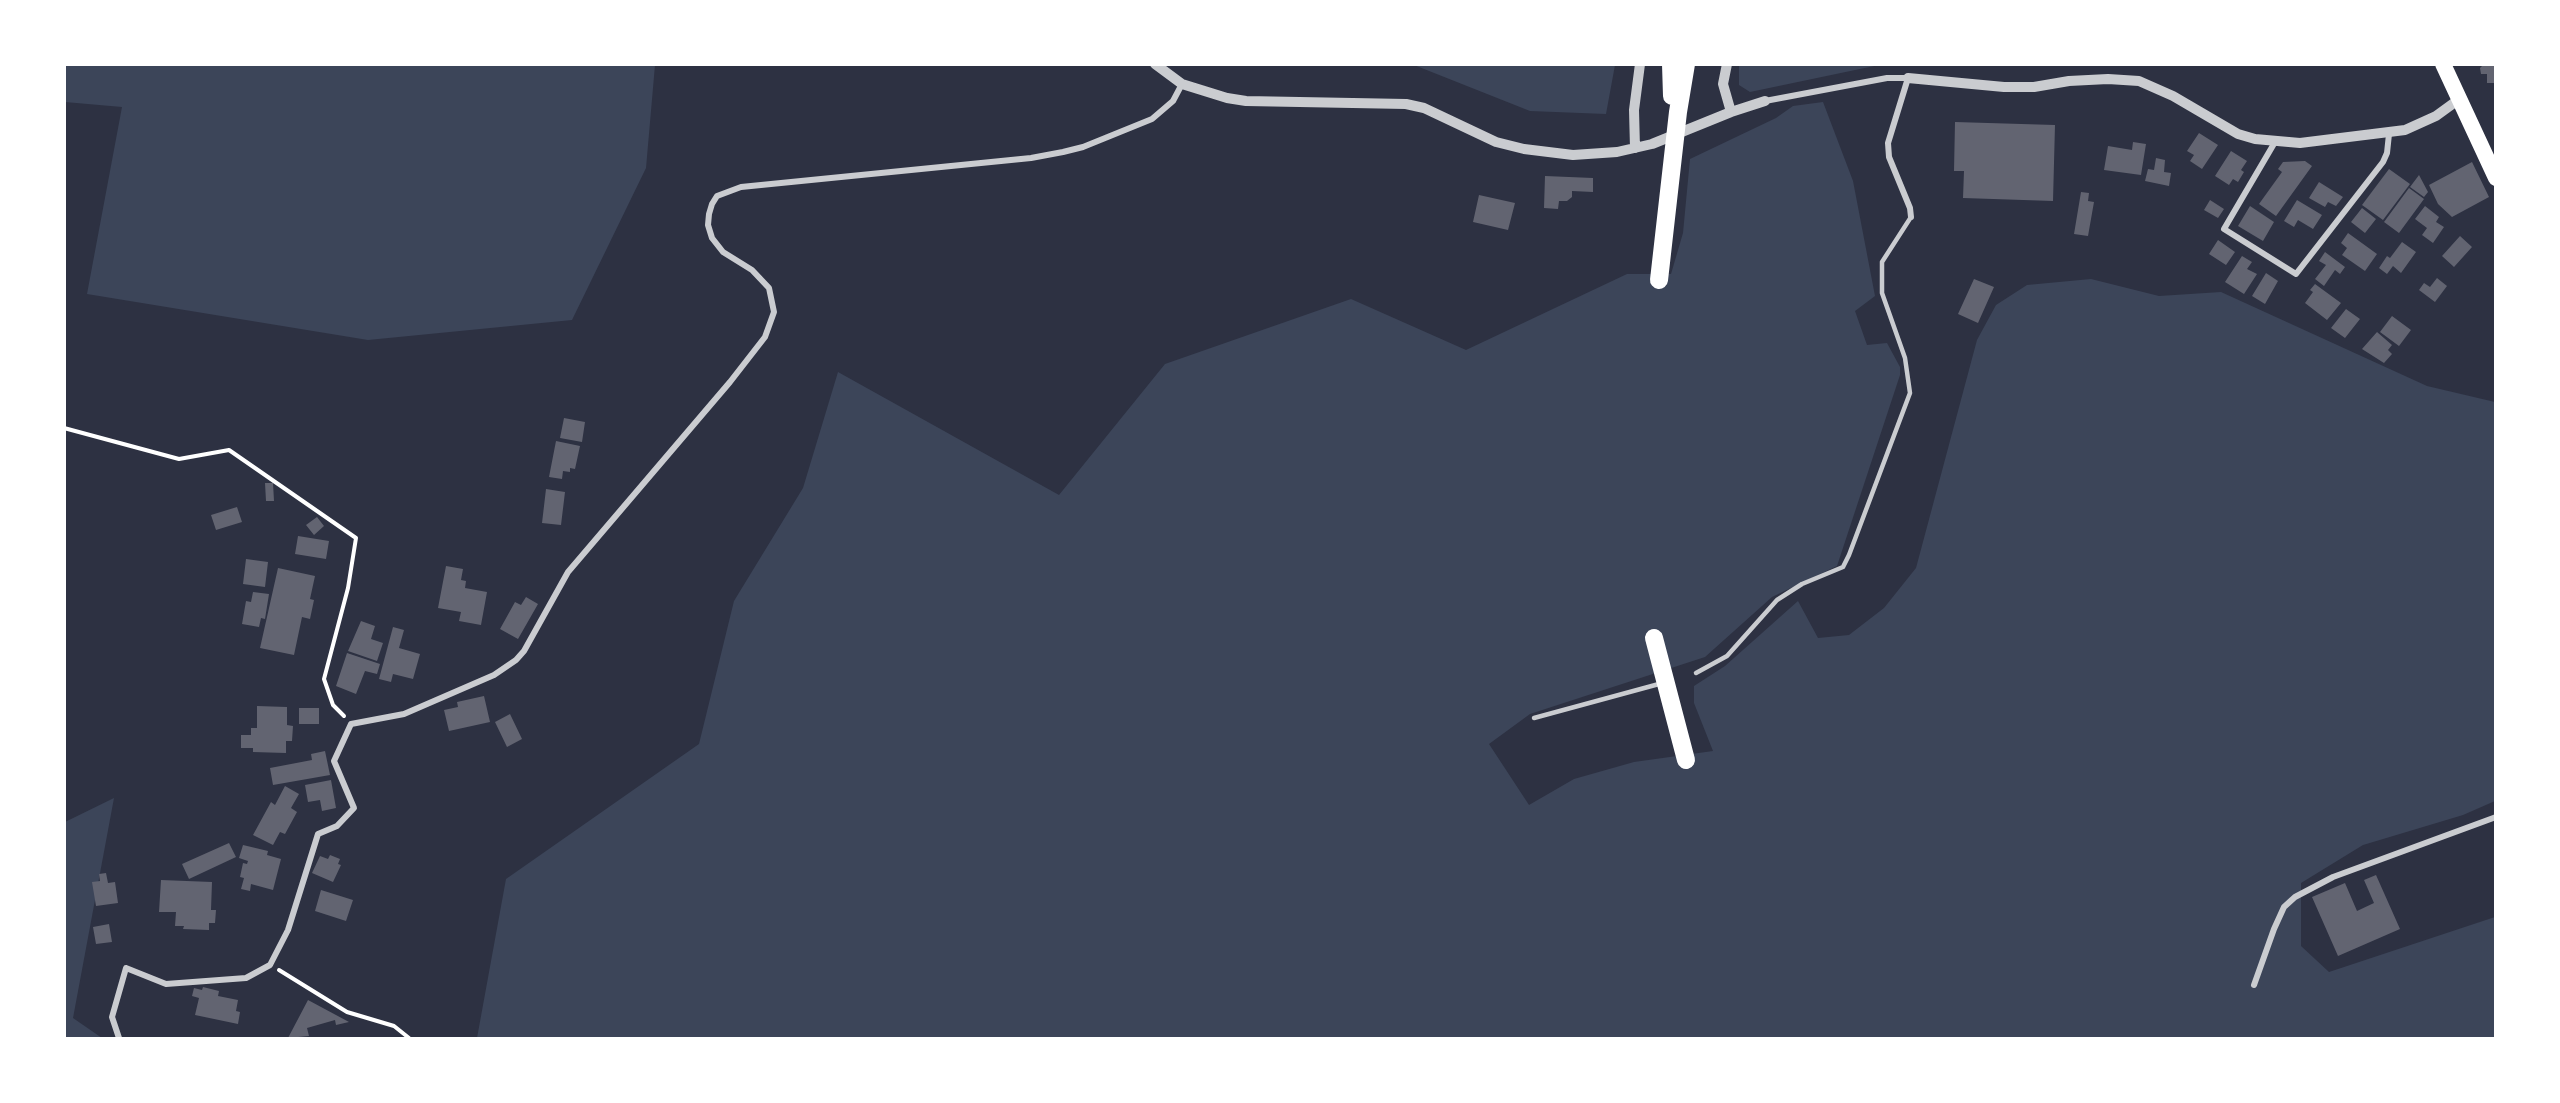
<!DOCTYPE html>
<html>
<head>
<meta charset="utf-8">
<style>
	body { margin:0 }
	#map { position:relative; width:2560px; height:1103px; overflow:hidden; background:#2d3142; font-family:"DM Sans",sans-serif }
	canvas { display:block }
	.frame { position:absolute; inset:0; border:66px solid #fff; pointer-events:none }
</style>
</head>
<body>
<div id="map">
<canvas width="2560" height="1103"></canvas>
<div class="frame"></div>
</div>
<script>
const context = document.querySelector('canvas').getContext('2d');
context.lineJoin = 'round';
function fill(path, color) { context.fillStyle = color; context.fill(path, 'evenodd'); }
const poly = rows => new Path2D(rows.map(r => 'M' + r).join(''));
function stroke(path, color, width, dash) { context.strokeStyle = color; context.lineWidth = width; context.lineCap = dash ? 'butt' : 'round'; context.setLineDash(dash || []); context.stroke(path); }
const green = poly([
	[64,65,655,65,646,168,572,320,368,340,87,294,122,107,65,102],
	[1414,65,1615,64,1615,65,1606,114,1530,111],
	[1739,65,1739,64,1879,65,1750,92,1739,85],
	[1823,102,1853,181,1875,296,1855,311,1867,345,1887,343,1900,367,1900,375,1837,566,1772,597,1705,657,1530,714,1489,744,1529,805,1574,779,1634,762,1713,751,1694,703,1694,686,1725,666,1798,601,1818,638,1849,635,1884,608,1916,568,1977,340,1996,305,2027,285,2091,279,2159,296,2221,292,2427,386,2495,402,2495,801,2463,815,2363,845,2301,883,2301,946,2329,972,2495,917,2495,1038,477,1038,506,879,699,744,734,601,803,488,838,372,1059,495,1165,364,1351,299,1466,350,1627,274,1671,274,1683,233,1690,159,1776,118,1793,106],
	[114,798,73,1018,102,1038,65,1038,65,822]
]);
const building = poly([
	[2482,66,2496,66,2496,83,2487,83,2487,74,2481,74,2480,68],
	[1955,122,2055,125,2053,201,1963,198,1964,171,1954,171],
	[2199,133,2218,145,2202,169,2190,161,2194,155,2187,151],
	[2133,142,2146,144,2141,175,2104,170,2108,146,2132,150],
	[2231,151,2247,161,2241,170,2244,172,2238,182,2233,179,2229,185,2215,176],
	[2156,158,2165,160,2164,172,2171,173,2169,186,2145,181,2148,169,2154,170],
	[2305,161,2312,166,2276,216,2259,204,2282,172,2278,169,2283,162],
	[2472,162,2489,197,2452,217,2438,204,2429,185],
	[2389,169,2410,184,2383,220,2362,205],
	[2419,175,2428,192,2424,197,2410,187],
	[1545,176,1593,178,1593,192,1572,191,1572,197,1567,201,1559,201,1558,209,1544,208],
	[2319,182,2343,197,2336,206,2328,202,2325,207,2309,198],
	[2409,188,2424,199,2399,233,2384,222],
	[2081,192,2089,193,2088,201,2094,202,2088,236,2074,234],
	[1479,195,1515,203,1508,230,1473,222],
	[2210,200,2224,209,2218,218,2204,210],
	[2297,200,2322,215,2313,229,2298,220,2294,227,2284,221],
	[2250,206,2274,222,2263,241,2238,226],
	[2425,206,2439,217,2436,222,2444,227,2433,243,2422,235,2427,228,2415,219],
	[2362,208,2376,219,2365,233,2351,222],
	[2348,233,2377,254,2365,271,2342,255,2347,248,2341,243],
	[2460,236,2472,247,2454,267,2442,256],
	[2218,240,2235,252,2226,265,2209,254],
	[2402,242,2416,252,2401,273,2393,266,2387,274,2379,268,2387,256,2390,258],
	[2325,252,2345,267,2340,274,2335,270,2324,286,2315,279,2326,265,2319,261],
	[2242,256,2252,262,2247,269,2257,274,2244,294,2225,282],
	[2266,273,2278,281,2265,304,2252,296],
	[2437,278,2447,286,2435,302,2419,290,2424,283,2430,287],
	[1974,279,1994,287,1978,323,1958,314],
	[2315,284,2341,303,2327,320,2305,303,2313,292,2310,290],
	[2346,309,2360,319,2345,338,2331,328],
	[2392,316,2411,330,2399,346,2380,332],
	[2377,332,2392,345,2388,350,2392,354,2384,363,2362,349],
	[564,418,585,422,582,442,560,438],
	[556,441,580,446,575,469,570,468,570,472,563,471,562,479,549,477],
	[265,483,273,483,274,501,266,501],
	[546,489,565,492,561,525,542,523],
	[237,507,242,522,216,530,211,515],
	[317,517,324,526,314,535,306,525],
	[298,536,329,541,326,559,295,554],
	[246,559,268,562,265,587,243,584],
	[446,566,463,569,461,580,466,581,465,588,487,592,481,625,459,621,461,612,438,608],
	[278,568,315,576,310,599,314,600,310,619,302,617,294,655,260,648],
	[253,592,269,594,265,619,261,618,259,627,242,624,246,601,251,602],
	[526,597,538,604,518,639,500,629,515,602,521,605],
	[361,621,375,626,371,639,383,643,377,661,348,651],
	[393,627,404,630,399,648,420,654,413,679,393,674,391,682,379,679],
	[347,653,380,664,377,674,365,671,356,694,336,686],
	[484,696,490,722,449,731,444,710,458,707,457,702],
	[257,706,287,707,287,725,293,726,292,741,286,741,286,753,253,752,253,748,241,748,241,735,251,735,251,728,257,728],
	[299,708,319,708,319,724,299,724],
	[510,714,522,739,507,747,495,722],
	[325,751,330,775,273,785,270,768,312,760,311,754],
	[331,780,336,808,322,811,320,800,308,802,305,785],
	[285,786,299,794,291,808,297,812,285,834,280,832,273,845,253,835,271,802,275,805],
	[229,843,236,857,189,879,182,864],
	[243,845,268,851,267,855,281,859,273,890,251,884,250,891,241,889,244,878,240,877,243,863,247,864,248,861,239,858],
	[330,855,340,859,338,864,341,865,333,882,312,873,320,856,328,859],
	[106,873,108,883,115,882,118,903,96,906,92,882,100,881,99,874],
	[2376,875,2400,929,2338,956,2312,897,2345,883,2357,911,2374,903,2364,880],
	[161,880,212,882,211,910,216,910,215,923,209,923,209,930,183,929,184,926,175,926,176,912,159,912],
	[321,890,353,900,346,921,315,911],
	[109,924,112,942,96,944,93,927],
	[203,987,219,991,218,996,238,1000,236,1011,240,1012,238,1024,195,1015,199,998,192,996,194,988,202,990],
	[308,1000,349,1022,336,1025,335,1020,307,1028,309,1036,288,1038]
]);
const path = poly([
	[64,428,179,459,229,450,356,538,348,588,324,679,333,705,344,716],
	[279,970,347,1012,394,1026,409,1038]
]);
const service = poly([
	[1696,673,1727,656,1777,600,1802,584,1843,567,1849,555,1910,393,1905,358,1882,293,1882,262,1911,217],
	[1534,718,1659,684]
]);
const minor = poly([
	[1765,101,1887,78,1908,78,1888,143,1889,157,1910,208,1911,217],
	[2275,142,2224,229,2296,274,2383,162,2387,153,2389,134],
	[2254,985,2274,929,2284,907,2295,897,2333,877,2496,817],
	[119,1038,112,1017,126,968,166,984,246,978,270,965,288,930,318,834,337,826,354,808,334,761,351,724,404,714,494,675,516,660,524,651,568,572,730,382,765,337,774,312,769,288,752,270,723,252,712,238,708,225,709,214,712,204,717,196,741,187,1031,158,1063,152,1083,147,1152,119,1173,101,1182,84]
]);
const tertiary = poly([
	[1155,64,1182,84,1227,98,1246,101,1406,104,1424,108,1496,142,1524,149,1573,155,1617,152,1652,144,1731,112,1765,101],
	[1727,64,1723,84,1731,112],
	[1908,78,2004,87,2034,87,2069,81,2108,79,2139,81,2173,96,2238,134,2255,139,2300,143,2405,130,2436,116,2458,100],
	[1635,148,1634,110,1640,64]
]);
const trunk = poly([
	[2443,64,2496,178]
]);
const motorway = poly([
	[1671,64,1672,96],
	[1659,280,1678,112,1686,64],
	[1654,638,1686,760]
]);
fill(green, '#3c4559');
fill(building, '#626471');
stroke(path, '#fff', 4);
stroke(service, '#caccd0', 4.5);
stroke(minor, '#caccd0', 6);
stroke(tertiary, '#caccd0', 10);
stroke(trunk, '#fff', 16);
stroke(motorway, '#fff', 18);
</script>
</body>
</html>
